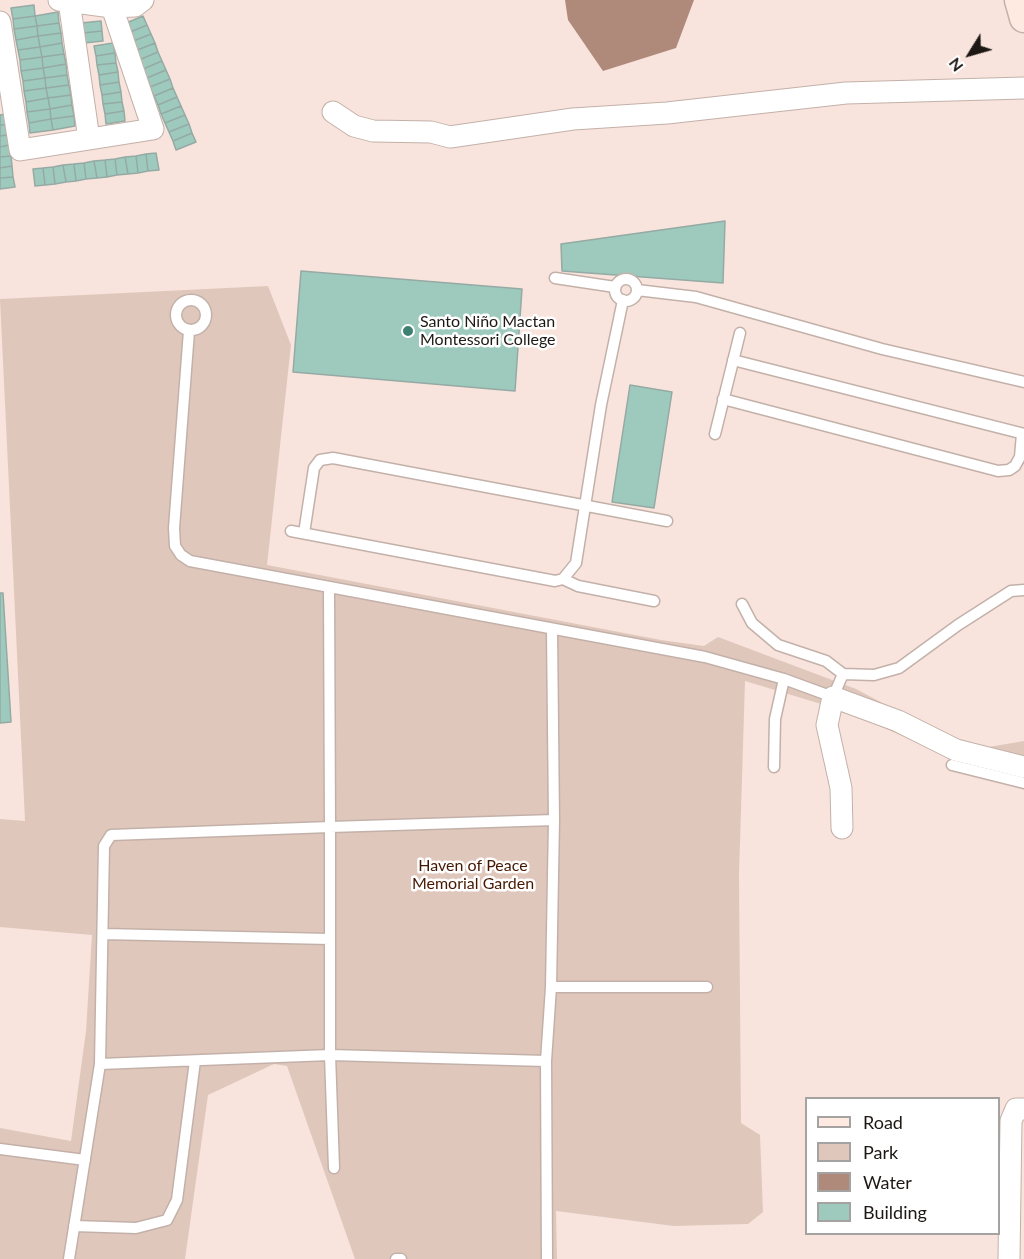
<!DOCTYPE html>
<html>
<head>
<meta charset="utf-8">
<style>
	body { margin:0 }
	#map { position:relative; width:1024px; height:1259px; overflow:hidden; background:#f8e4dc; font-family:Lato,sans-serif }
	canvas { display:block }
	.legend { position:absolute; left:805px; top:1097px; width:195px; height:138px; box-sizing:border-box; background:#fff; border:2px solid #a5a3a1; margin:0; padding:8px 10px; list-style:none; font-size:18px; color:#1e1815 }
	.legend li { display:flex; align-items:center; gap:12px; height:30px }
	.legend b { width:30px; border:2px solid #a5a3a1 }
	.north { position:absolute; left:940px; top:24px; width:60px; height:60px; -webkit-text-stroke:4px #fff; paint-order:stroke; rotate:233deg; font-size:16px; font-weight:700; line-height:24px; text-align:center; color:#1e1815 }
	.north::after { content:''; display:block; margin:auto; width:21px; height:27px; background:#1e1815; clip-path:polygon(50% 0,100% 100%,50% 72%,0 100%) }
</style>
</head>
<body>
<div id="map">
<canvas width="1024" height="1259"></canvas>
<ul class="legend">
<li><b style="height:8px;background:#feeae1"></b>Road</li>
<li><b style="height:16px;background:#e0c7bc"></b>Park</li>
<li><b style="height:16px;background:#af8a7b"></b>Water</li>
<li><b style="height:16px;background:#9ecabe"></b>Building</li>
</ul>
<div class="north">N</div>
</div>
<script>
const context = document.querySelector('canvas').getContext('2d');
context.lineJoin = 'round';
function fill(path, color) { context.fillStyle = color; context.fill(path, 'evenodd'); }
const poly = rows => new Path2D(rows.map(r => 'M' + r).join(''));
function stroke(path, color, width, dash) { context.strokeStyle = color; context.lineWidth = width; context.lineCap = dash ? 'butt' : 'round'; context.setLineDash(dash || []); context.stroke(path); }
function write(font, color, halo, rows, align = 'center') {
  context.font = font + ' Lato,sans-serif'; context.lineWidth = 5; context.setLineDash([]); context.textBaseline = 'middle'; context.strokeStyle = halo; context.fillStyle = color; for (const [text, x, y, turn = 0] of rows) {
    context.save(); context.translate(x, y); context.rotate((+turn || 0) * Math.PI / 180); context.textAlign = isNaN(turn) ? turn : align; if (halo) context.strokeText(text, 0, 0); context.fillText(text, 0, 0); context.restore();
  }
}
const green = poly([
	[268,286,291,345,267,565,661,640,704,646,718,637,856,689,971,750,1024,741,1024,776,933,750,851,713,745,681,739,875,741,1123,760,1135,763,1212,748,1224,674,1226,556,1211,557,1259,355,1259,287,1066,274,1064,208,1095,185,1259,0,1259,0,1128,71,1141,86,1031,92,935,0,927,0,819,25,821,0,299]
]);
const water = poly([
	[565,0,694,0,676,48,603,71,568,20]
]);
const building = poly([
	[34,5,35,16,13,19,11,8,34,5],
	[58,12,59,23,37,26,35,16,58,12],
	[35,16,37,26,14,29,13,19,35,16],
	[143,16,147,25,128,33,124,24,143,16],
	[101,21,102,31,83,33,81,23,101,21],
	[59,23,61,33,38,36,37,26,59,23],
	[147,25,151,34,131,42,128,33,147,25],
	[37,26,38,36,16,40,14,29,37,26],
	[102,31,103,41,84,43,83,33,102,31],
	[61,33,62,43,40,47,38,36,61,33],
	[151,34,155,43,135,51,131,42,151,34],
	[38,36,40,47,18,50,16,40,38,36],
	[62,43,64,54,42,57,40,47,62,43],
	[113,43,115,53,96,56,94,46,113,43],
	[155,43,158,52,139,60,135,51,155,43],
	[40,47,42,57,20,60,18,50,40,47],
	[158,52,162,61,143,69,139,60,158,52],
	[115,53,116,63,97,65,96,56,115,53],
	[64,54,66,64,43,68,42,57,64,54],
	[42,57,43,68,21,71,20,60,42,57],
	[162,61,166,70,147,78,143,69,162,61],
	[116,63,118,72,99,75,97,65,116,63],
	[66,64,67,75,45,78,43,68,66,64],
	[43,68,45,78,23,81,21,71,43,68],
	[166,70,170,79,150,87,147,78,166,70],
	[118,72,119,82,100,85,99,75,118,72],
	[67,75,69,85,46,88,45,78,67,75],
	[45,78,46,88,24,91,23,81,45,78],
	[170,79,173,88,154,96,150,87,170,79],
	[119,82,121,92,102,95,100,85,119,82],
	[69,85,71,95,48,98,46,88,69,85],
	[46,88,48,98,26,102,24,91,46,88],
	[173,88,177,97,158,105,154,96,173,88],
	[121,92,122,102,103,104,102,95,121,92],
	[71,95,72,105,50,109,48,98,71,95],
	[177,97,181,106,161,114,158,105,177,97],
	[48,98,50,109,27,112,26,102,48,98],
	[122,102,124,111,105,114,103,104,122,102],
	[72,105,74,116,51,119,50,109,72,105],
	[181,106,185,115,165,123,161,114,181,106],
	[50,109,51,119,29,123,27,112,50,109],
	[124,111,125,121,106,124,105,114,124,111],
	[5,114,7,125,0,125,0,115,5,114],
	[185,115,189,124,169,132,165,123,185,115],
	[74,116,75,126,53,130,51,119,74,116],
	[51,119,53,130,30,133,29,123,51,119],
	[189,124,192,133,173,141,169,132,189,124],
	[0,125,7,125,8,135,0,136,0,125],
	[192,133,196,142,176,150,173,141,192,133],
	[8,135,9,145,0,147,0,136,8,135],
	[9,145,11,156,0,157,0,147,9,145],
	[156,153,159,170,148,171,146,154,156,153],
	[146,154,148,171,138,173,136,156,146,154],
	[11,156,12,166,0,168,0,157,11,156],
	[136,156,138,173,128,174,125,157,136,156],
	[125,157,128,174,117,175,115,159,125,157],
	[115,159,117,175,107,177,105,160,115,159],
	[105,160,107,177,97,178,94,161,105,160],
	[94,161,97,178,86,179,84,163,94,161],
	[84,163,86,179,76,181,74,164,84,163],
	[74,164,76,181,66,182,63,165,74,164],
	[63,165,66,182,55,184,53,167,63,165],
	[12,166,13,177,0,178,0,168,12,166],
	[53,167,55,184,45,185,43,168,53,167],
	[43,168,45,185,35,186,33,169,43,168],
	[13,177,15,187,0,189,0,178,13,177],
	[725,221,723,283,562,271,561,244,725,221],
	[301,271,522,289,515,391,293,372,301,271],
	[630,385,672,392,654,508,612,502,630,385],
	[0,593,3,593,11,722,0,723,0,593]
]);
const lane = poly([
	[555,278,615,287],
	'615 290a11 11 0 1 1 22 0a11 11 0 1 1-22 0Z',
	[637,290,696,297,882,349,1024,382],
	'176 315a15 15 0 1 1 30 0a15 15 0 1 1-30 0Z',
	[189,331,174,528,175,546,181,555,190,561,705,657,784,679,833,697,843,674,874,675,899,668,958,625,1011,591,1024,590],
	[733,360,1024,434],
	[723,399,998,471,1009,470,1015,466,1020,457,1022,434],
	[715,434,740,333],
	[291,531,555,581,563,579,576,563,601,405,623,300],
	[304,533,314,468,320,460,333,458,667,521],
	[563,579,578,586,654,601],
	[329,589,330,827,111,835,104,846,100,1064,330,1055,546,1061],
	[742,604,752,623,778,645,826,661,843,674],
	[952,765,1024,783],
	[774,767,775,719,784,679],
	[103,934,330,939],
	[551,987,707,987],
	[0,1149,85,1160],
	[334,1168,330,1055,330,827,554,820],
	[74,1226,136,1228,167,1220,177,1200,195,1061],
	[69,1259,100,1064],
	[396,1259,401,1259],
	[547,1259,546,1061,551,987,554,820,552,630]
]);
const street = poly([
	[69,1,89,139],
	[112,7,135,6,143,0],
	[0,22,20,150,153,129,112,7,59,0],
	[333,112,354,126,373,131,431,132,450,137,573,119,667,113,846,93,1024,88],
	[842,828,841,788,827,725,833,697,898,721,956,750,1024,767],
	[1009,1259,1011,1121,1016,1109,1024,1109]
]);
const secondary = poly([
	[1019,0,1024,18]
]);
const markers = [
	[408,331,6,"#3e8071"]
];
const poiNames = [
	["Santo Niño Mactan",420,322],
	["Montessori College",420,340]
];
const parkNames = [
	["Haven of Peace",473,866],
	["Memorial Garden",473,884]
];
fill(green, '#e0c7bc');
fill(water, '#af8a7b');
fill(building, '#9ecabe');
stroke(building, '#95aaa4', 1.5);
stroke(lane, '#c3b1a9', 13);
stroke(street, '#c3b1a9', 23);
stroke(secondary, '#c3b1a9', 31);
stroke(lane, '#fff', 10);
stroke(street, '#fff', 21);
stroke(secondary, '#feeae1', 28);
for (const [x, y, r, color] of markers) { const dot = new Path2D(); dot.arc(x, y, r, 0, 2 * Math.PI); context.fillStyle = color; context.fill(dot); stroke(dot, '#fff', 2); }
write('16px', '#1e1815', '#fff', poiNames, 'left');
write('16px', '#471800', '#fff', parkNames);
</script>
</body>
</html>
